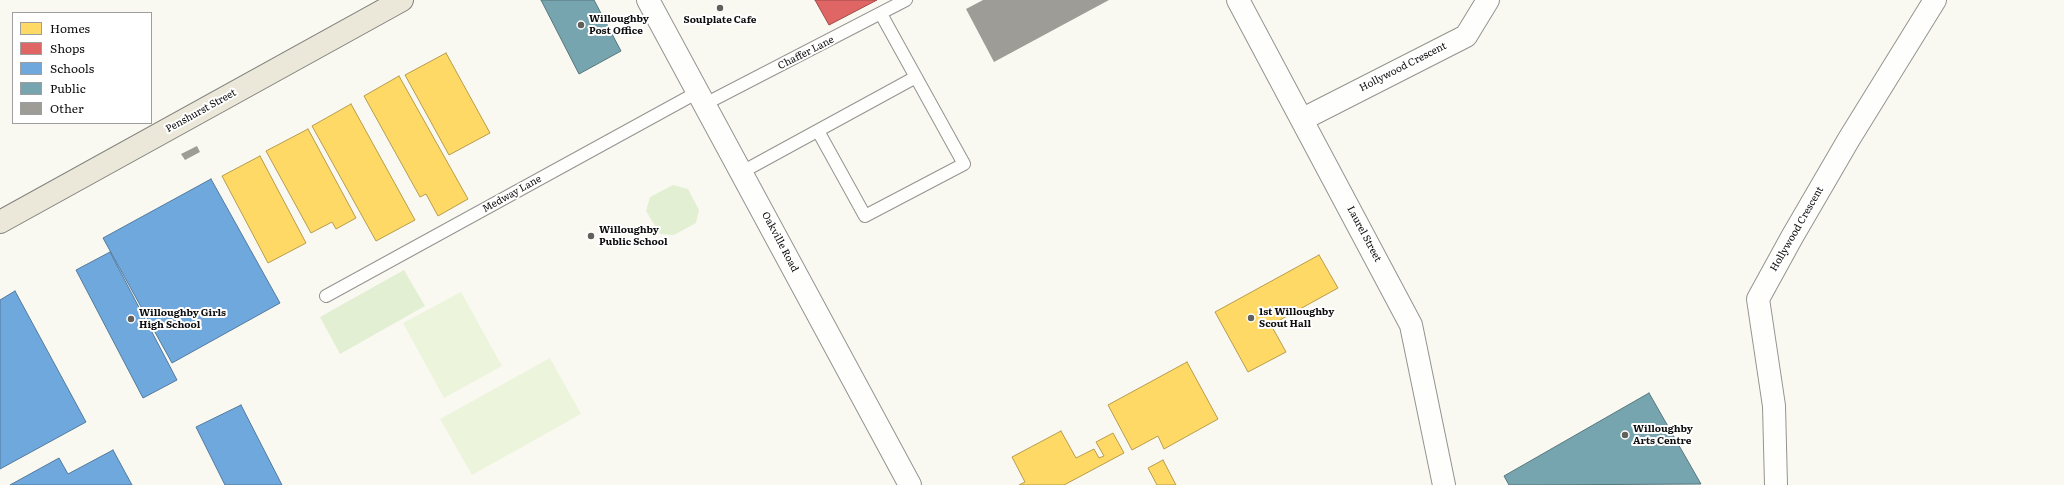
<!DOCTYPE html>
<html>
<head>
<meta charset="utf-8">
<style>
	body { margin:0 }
	#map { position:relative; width:2064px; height:485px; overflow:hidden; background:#faf9f1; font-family:Literata,serif }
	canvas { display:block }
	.legend { position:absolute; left:12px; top:12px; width:140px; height:112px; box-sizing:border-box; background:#fff; border:1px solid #9e9e9e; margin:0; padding:5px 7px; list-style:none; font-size:12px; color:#0d0d0d }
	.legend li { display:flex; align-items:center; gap:8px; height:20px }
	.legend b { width:20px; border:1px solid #9e9e9e }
</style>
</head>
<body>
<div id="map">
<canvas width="2064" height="485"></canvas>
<ul class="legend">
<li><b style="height:11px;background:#ffd966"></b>Homes</li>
<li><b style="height:11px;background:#e06666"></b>Shops</li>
<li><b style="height:11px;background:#6fa8dc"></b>Schools</li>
<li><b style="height:11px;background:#76a5af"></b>Public</li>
<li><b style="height:11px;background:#9d9c97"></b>Other</li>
</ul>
</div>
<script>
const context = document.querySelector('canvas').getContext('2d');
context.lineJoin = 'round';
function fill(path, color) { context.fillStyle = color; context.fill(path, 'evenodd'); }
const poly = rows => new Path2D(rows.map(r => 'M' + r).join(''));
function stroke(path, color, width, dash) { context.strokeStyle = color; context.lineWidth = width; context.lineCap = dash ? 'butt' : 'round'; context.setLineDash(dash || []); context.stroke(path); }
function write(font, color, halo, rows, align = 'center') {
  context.font = font + ' Literata,serif'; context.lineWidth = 4; context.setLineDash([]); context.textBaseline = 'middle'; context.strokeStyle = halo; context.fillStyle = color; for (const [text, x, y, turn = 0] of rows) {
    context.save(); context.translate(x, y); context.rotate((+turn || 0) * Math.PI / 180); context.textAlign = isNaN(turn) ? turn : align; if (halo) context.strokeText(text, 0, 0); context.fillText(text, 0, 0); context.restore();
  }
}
const green = poly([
	[673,185,688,189,699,210,696,223,674,235,660,234,646,211,650,197],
	[404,270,425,306,340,354,320,317]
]);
const pitch = poly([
	[461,292,502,366,444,398,403,323],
	[550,358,581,414,472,475,440,419]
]);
const homes = poly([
	[446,53,490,133,449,155,405,75,446,53],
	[399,76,468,199,438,216,426,194,420,197,364,96,399,76],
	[351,104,415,220,376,241,312,126,351,104],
	[308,129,356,218,336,229,332,222,311,233,266,151,308,129],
	[260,156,306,243,268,263,222,176,260,156],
	[1319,255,1338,288,1271,325,1286,352,1248,372,1215,312,1319,255],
	[1187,362,1218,419,1164,449,1158,436,1132,450,1108,405,1187,362],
	[1061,431,1076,458,1094,449,1099,458,1104,456,1096,442,1113,433,1124,453,1064,485,1019,485,1025,482,1012,457,1061,431],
	[1163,460,1176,485,1157,485,1148,468,1163,460]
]);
const shops = poly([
	[815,0,877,0,829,25,815,0]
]);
const schools = poly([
	[211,179,280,303,172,363,103,238,211,179],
	[110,252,177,380,143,398,76,270,110,252],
	[15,291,86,422,0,469,0,300,15,291],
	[241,405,282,485,225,485,196,427,241,405],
	[113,450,132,485,10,485,59,458,68,474,113,450]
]);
const public = poly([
	[541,0,594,0,621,51,579,74,541,0],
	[1649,393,1701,484,1509,485,1504,476,1649,393]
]);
const building = poly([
	[983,0,1109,0,994,62,966,9],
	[197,146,200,152,185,160,181,154]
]);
const lane = poly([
	[705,104,906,0],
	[818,131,865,216,964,164,881,14],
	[742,172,916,77],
	[326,296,698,92]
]);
const street = poly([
	[648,0,910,485],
	[1238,0,1411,325,1444,485],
	[1303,119,1466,36,1488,0],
	[1776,485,1774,406,1758,299,1792,237,1849,139,1935,0]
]);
const primary = poly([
	[0,222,402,0]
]);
const markers = [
	[720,8,4,"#60605d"],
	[581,25,4,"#60605d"],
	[591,236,4,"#60605d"],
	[1251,318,4,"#60605d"],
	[131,319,4,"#60605d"],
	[1625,435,4,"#60605d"]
];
const poiNames = [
	["Willoughby",589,19],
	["Post Office",589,31],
	["Soulplate Cafe",720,20,"center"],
	["Willoughby",599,230],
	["Public School",599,242],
	["1st Willoughby",1259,312],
	["Scout Hall",1259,324],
	["Willoughby Girls",139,313],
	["High School",139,325],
	["Willoughby",1633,429],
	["Arts Centre",1633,441]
];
const streetNames = [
	["Chaffer Lane",806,53,-27],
	["Hollywood Crescent",1403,67,-27],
	["Penshurst Street",201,111,-29],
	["Medway Lane",512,194,-29],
	["Hollywood Crescent",1797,229,-60],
	["Laurel Street",1364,234,62],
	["Oakville Road",780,242,62]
];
fill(green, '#e2efd2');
fill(pitch, '#ecf4dc');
fill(homes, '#ffd966');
stroke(homes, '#b69c4b', 1);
fill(shops, '#e06666');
stroke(shops, '#a14b4b', 1);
fill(schools, '#6fa8dc');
stroke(schools, '#527a9e', 1);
fill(public, '#76a5af');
stroke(public, '#56777e', 1);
fill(building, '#9d9c97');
stroke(lane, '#949390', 14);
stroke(street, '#949390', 24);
stroke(primary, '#81817d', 24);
stroke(lane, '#fefefd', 12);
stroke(street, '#fefefd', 22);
stroke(primary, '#ebe8d9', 22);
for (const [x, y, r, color] of markers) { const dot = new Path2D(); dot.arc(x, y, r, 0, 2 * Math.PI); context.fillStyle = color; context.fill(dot); stroke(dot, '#fff', 1.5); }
write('bold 10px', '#0d0d0d', '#fff', poiNames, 'left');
write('10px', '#0d0d0d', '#fff', streetNames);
</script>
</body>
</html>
